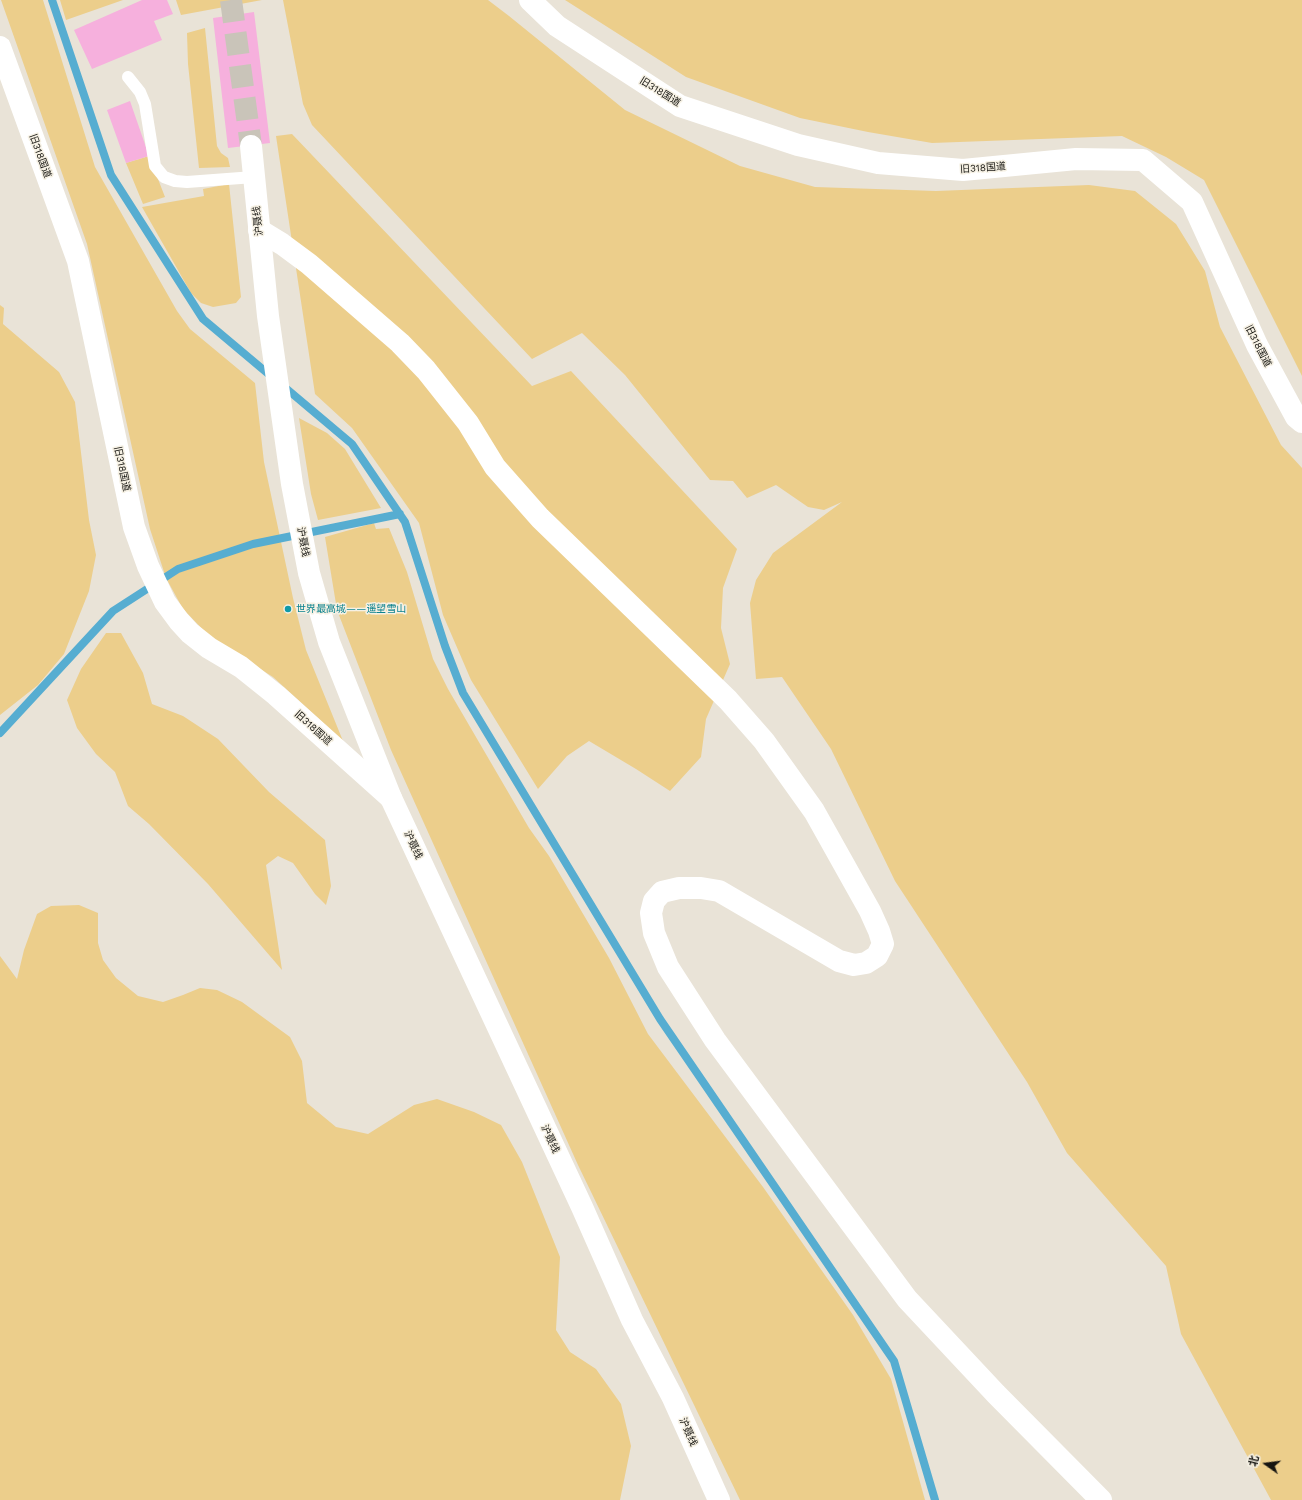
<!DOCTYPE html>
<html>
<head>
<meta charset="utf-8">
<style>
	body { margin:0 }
	#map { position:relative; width:1302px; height:1500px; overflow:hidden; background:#e9e3d7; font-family:"Work Sans","Noto Sans SC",sans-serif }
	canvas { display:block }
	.north { position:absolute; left:1246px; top:1444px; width:40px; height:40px; -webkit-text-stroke:3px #f6f1e4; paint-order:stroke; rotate:284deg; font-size:11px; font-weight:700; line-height:16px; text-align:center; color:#161511 }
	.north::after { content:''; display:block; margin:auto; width:14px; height:18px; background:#161511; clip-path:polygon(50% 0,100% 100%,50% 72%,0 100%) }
</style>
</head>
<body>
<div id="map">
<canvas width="1302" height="1500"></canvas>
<div class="north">北</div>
</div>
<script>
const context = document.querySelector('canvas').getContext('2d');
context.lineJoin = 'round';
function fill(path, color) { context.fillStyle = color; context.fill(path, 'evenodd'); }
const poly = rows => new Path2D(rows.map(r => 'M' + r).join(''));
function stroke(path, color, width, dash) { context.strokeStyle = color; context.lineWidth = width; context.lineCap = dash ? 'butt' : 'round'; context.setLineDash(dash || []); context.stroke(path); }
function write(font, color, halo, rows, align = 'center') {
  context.font = font + ' "Work Sans","Noto Sans SC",sans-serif'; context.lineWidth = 3; context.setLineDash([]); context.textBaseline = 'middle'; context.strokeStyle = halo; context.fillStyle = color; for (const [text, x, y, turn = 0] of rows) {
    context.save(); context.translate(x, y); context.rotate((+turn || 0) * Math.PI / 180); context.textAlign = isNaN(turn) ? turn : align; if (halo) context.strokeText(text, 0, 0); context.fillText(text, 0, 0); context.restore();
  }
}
const green = poly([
	[1,0,43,0,95,167,177,311,190,329,255,383,264,462,293,598,306,650,343,741,273,677,211,638,183,609,166,578,150,529,87,244],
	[60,0,123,0,66,20],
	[176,0,262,0,181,15],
	[283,0,488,0,509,16,625,110,740,166,815,187,936,191,1089,185,1135,191,1176,224,1205,271,1220,327,1281,445,1302,468,1302,1500,1271,1500,1181,1334,1166,1266,1067,1153,1027,1082,895,881,831,749,782,677,756,679,750,603,756,580,773,553,842,502,824,510,808,507,776,485,747,498,733,481,710,480,625,375,582,333,532,359,312,125,303,104],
	[565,0,1302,0,1302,376,1204,180,1166,157,1122,136,932,143,868,132,800,118,686,77],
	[205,28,217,146,221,153,228,158,230,167,199,168,188,64,187,33],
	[292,134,532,386,571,371,737,549,723,588,721,628,730,664,706,719,701,757,670,791,636,769,589,741,567,756,538,789,471,680,443,615,419,523,352,428,315,394,276,136],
	[149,156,165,197,143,204,126,163],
	[229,184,241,297,236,303,213,307,201,303,191,293,142,207,204,196,203,189],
	[0,305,4,308,3,324,59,372,75,402,89,520,96,555,89,591,64,654,38,685,0,715],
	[299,418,327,433,345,449,381,508,318,520,311,494],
	[374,523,376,529,389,528,407,572,433,659,448,689,529,828,549,856,609,958,648,1034,763,1187,853,1315,891,1379,925,1500,740,1500,578,1165,391,750,337,610,325,537],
	[106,633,121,633,143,673,152,704,183,716,218,739,269,792,325,840,331,886,326,905,315,894,293,863,278,856,266,865,282,970,208,884,149,824,128,806,115,772,96,754,77,728,67,700,81,669],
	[79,905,98,913,98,943,103,960,116,978,138,996,163,1002,183,995,200,988,217,990,242,1002,290,1037,302,1061,307,1103,336,1127,368,1134,414,1105,437,1099,474,1112,501,1125,522,1162,560,1257,556,1330,570,1352,596,1369,621,1404,631,1446,620,1500,0,1500,0,956,17,979,24,950,37,914,51,906]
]);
const stream = poly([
	[52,0,111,175,203,319,272,377],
	[282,385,352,444,405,522,445,646,463,693,660,1019,894,1361,935,1500],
	[0,733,113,611,178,569,253,544,400,514]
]);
const building = poly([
	[142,0,167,0,173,14,154,21,162,40,92,69,74,30],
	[254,12,270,143,228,148,213,18],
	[130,101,149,156,126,163,107,110]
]);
const highwayTunnel = poly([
	[231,0,251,146]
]);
const lane = poly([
	[128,77,140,92,145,104,155,166,164,177,175,181,187,182,254,177]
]);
const secondary = poly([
	[530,0,557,26,680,106,798,145,878,163,963,170,1076,159,1143,160,1192,202,1257,345,1296,417,1302,422],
	[0,47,78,261,134,527,148,566,165,602,179,621,190,633,209,648,241,667,276,695,391,798],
	[259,230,282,244,309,264,400,343,426,370,468,423,495,467,540,518,728,700,764,741,814,811,870,911,879,931,883,944,877,956,866,963,854,965,839,961,719,891,701,888,679,888,662,892,654,901,651,913,654,933,668,967,715,1040,907,1299,996,1394,1101,1500]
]);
const highway = poly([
	[251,146,268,316,292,484,309,573,329,642,391,798,582,1207,632,1320,673,1398,719,1500]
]);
const markers = [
	[288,609,4,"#0f9aa8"]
];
const streetNames = [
	["旧318国道",660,92,32],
	["旧318国道",40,156,70],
	["旧318国道",983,168,-4],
	["沪聂线",258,221,-96],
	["旧318国道",1258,346,63],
	["旧318国道",122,469,78],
	["沪聂线",303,542,79],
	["旧318国道",313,728,42],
	["沪聂线",413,845,65],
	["沪聂线",550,1139,65],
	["沪聂线",688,1432,66]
];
const cultureNames = [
	["世界最高城——遥望雪山",296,609]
];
fill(green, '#ecce8b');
stroke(stream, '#56add1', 8);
fill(building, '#f6b0dd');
stroke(highwayTunnel, '#c9c4b9', 22, [22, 11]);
stroke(lane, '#fff', 12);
stroke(secondary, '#fff', 22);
stroke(highway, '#fff', 22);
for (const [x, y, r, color] of markers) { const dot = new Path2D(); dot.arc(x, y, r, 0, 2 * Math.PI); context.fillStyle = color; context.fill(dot); stroke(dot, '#f6f1e4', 1.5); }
write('10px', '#161511', '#f6f1e4', streetNames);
write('10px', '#0d838f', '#f6f1e4', cultureNames, 'left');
</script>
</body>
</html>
